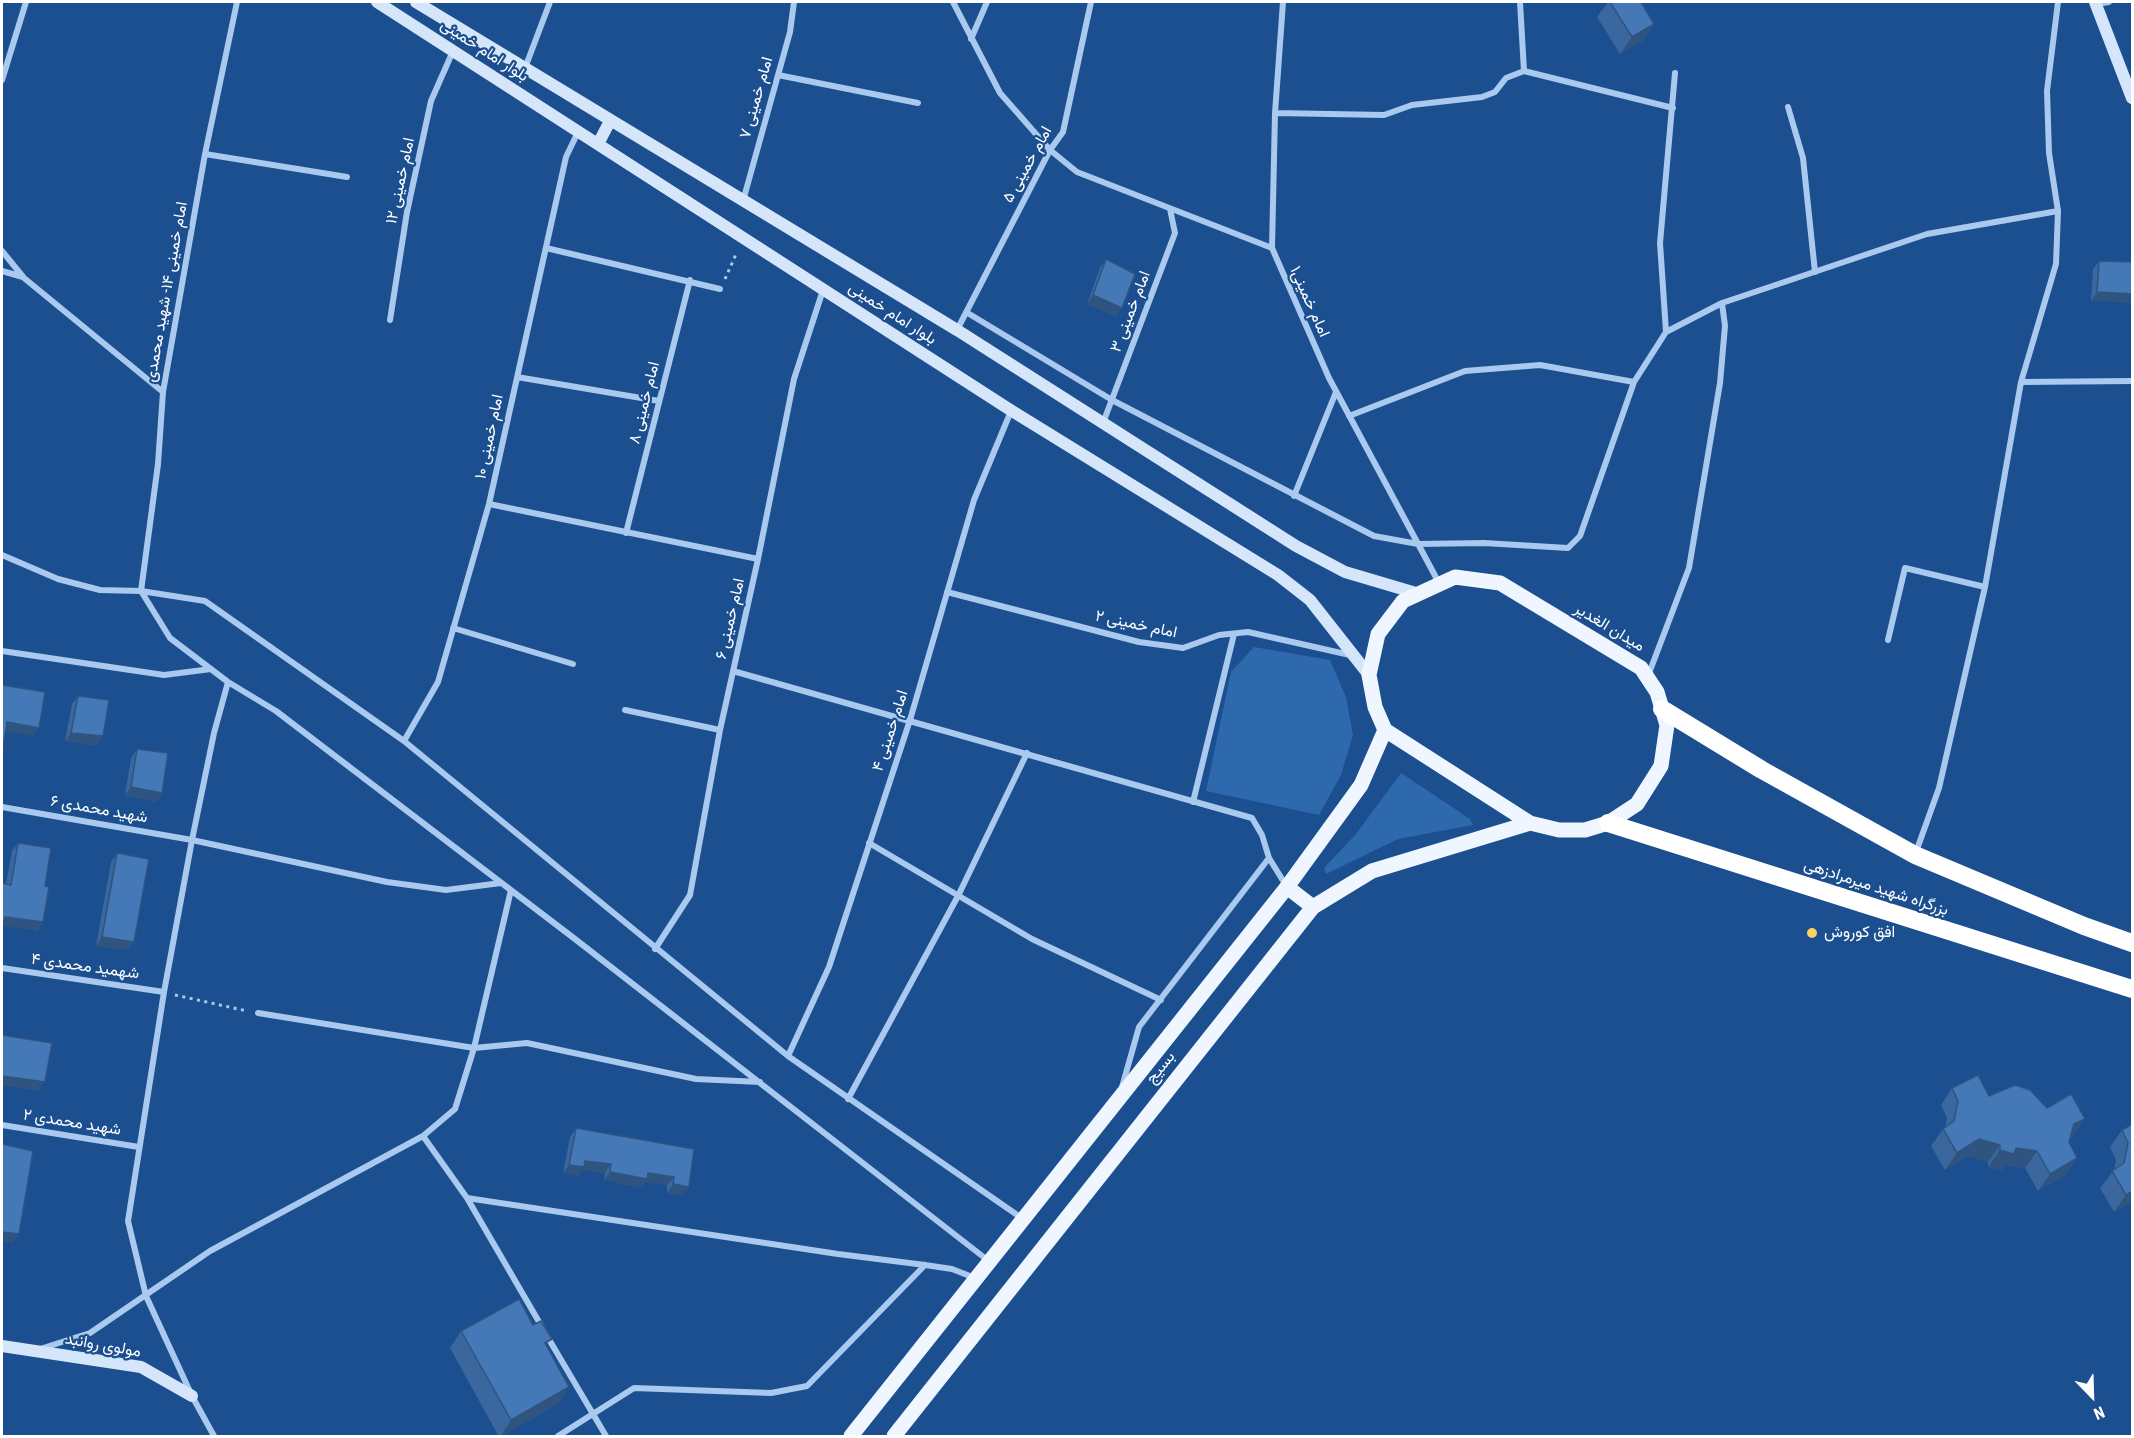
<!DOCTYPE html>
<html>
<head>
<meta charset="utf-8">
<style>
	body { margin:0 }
	#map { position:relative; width:2134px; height:1438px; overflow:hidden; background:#1b4f8f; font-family:"Roboto Condensed",sans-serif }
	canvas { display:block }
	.frame { position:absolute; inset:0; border:3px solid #fff; pointer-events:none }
	.north { position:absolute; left:2062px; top:1366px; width:60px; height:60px; -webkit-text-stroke:4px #1b4f8f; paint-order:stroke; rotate:157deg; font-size:16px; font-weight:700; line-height:24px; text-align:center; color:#fff }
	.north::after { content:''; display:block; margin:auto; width:21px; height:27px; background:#fff; clip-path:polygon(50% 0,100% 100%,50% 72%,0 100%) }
</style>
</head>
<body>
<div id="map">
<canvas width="2134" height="1438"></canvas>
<div class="frame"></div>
<div class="north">N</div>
</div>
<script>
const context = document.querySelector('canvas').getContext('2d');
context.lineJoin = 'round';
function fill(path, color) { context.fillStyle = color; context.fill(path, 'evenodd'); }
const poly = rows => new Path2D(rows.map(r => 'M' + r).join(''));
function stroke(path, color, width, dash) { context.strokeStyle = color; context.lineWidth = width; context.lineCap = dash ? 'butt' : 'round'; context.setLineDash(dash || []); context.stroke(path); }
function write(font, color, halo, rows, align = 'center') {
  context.font = font + ' "Roboto Condensed",Vazirmatn,sans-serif'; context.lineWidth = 4.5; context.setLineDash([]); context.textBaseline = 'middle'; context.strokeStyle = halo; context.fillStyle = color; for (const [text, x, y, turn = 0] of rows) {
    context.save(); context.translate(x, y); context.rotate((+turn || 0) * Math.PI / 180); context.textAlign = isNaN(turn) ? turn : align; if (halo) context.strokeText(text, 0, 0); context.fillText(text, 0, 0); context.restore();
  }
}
const green = poly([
	[1254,647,1330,660,1346,697,1353,735,1341,775,1319,815,1206,791,1231,672],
	[1401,773,1470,819,1473,825,1398,839,1326,874,1324,868,1356,834]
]);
const path = poly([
	[725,279,737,252],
	[175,995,247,1011]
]);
const street = poly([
	[953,2,1000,93,1050,150,1077,172,1272,248],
	[1283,2,1275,113,1272,248,1329,378,1439,583],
	[1520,2,1524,71],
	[2096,4,2109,2],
	[971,39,987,2],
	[525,68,550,2],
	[778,75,918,103],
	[2,80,26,2],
	[1788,107,1803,158,1815,272],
	[1275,113,1384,115,1412,105,1482,97,1495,92,1506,78,1524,71,1673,108],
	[205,154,347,177],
	[743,201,790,32,794,2],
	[546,248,720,289],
	[2,251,24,278,163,392],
	[2,271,23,277],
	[966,312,1112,400,1374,536,1418,544,1484,543,1568,548,1580,536,1634,382,1666,332,1722,303,1927,234,2058,211],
	[390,320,407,212,431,101,453,51],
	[957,330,1050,150,1063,132,1091,2],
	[1666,332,1660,243,1675,73],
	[517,377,659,401],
	[2021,382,2132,381],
	[1349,416,1465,371,1540,365,1634,382],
	[1103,423,1175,233,1170,209],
	[1294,496,1336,392],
	[489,504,758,559],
	[626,533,690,280],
	[2,555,58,579,100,590,141,591,205,601,404,741,788,1056,1023,1219],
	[141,591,170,638,228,682,276,711,575,939,990,1262],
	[141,591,158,464,163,392,205,154,237,2],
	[947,592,1139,642,1183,648,1219,635,1248,632,1350,655],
	[453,628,573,664],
	[1888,640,1905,568,1985,587],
	[2,651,164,675,211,669],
	[733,671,1252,818,1262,835,1269,858,1287,887],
	[1648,676,1689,568,1720,383,1725,326,1722,303],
	[625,710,720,730],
	[404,741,438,682,489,504,566,157,578,132],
	[1193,802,1234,634],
	[2,807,192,840,387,882,446,890,501,883],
	[869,843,1032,939,1161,1000],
	[1916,852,1939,788,1985,587,2021,382,2056,264,2058,211,2049,153,2047,91,2058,2],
	[655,949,690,895,720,730,758,559,794,379,823,290],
	[2,968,164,992],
	[258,1013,474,1048,527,1043,696,1079,760,1082],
	[788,1056,829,967,910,720,974,500,1011,411],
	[1122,1087,1139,1027,1269,858],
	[848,1099,958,896,1027,753],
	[2,1125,139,1147],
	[423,1136,467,1198,838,1254,925,1265,952,1269,975,1278],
	[467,1198,542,1327],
	[547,1336,606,1436],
	[40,1349,90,1333,210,1251,423,1136,455,1109,474,1048,511,890],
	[214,1436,192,1396,146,1296,128,1221,164,992,192,840,214,733,228,682],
	[558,1436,634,1388,771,1393,807,1386,925,1265]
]);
const secondary = poly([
	[377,2,1012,411,1278,575,1310,600,1369,675],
	[416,2,957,330,1296,546,1345,572,1416,593],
	[2095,2,2132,98],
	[598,144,610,121],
	[2,1346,141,1367,192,1396]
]);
const primary = poly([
	[1455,577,1500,583,1641,668,1657,692,1667,725,1661,766,1637,804,1608,823,1585,830,1559,830,1530,823,1385,730,1375,707,1369,675,1378,634,1403,601,1455,577],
	[1287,887,1313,907],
	[851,1436,1287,887,1361,785,1385,730],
	[894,1436,1313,907,1372,871,1530,823]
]);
const highway = poly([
	[1662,709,1762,770,1915,855,2084,926,2132,943],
	[1608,823,2132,989]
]);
const wall = poly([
	[1608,2,1641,2,1654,24,1642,41,1620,54,1597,17],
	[1106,259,1122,308,1115,316,1087,304,1100,268],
	[2099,261,2133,262,2091,301,2093,269],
	[78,696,97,745,65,741,72,704],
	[137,749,162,793,156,802,125,795,131,758],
	[18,843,45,886,43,922,37,931,6,884,12,851],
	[117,853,134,942,128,950,96,946,111,862],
	[1952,1088,1989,1096,2073,1136,2071,1137,2069,1142,2077,1158,2065,1175,2038,1191,2025,1168,2006,1165,2002,1171,1988,1167,1988,1162,1967,1156,1945,1170,1931,1146,1943,1129,1945,1128,1947,1118,1941,1105],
	[2133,1124,2133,1201,2114,1212,2100,1188,2114,1170,2116,1160,2110,1147,2122,1130],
	[576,1128,694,1149,689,1187,683,1195,667,1193,667,1185,645,1182,641,1188,604,1180,605,1173,582,1170,578,1176,563,1173,570,1137],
	[533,1325,547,1347,558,1404,499,1437,450,1348,461,1331]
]);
const shadedWall = poly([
	[1654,24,1642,41,1620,54,1632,37],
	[2097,292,2133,294,2133,303,2091,301],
	[1093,295,1122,308,1115,316,1087,304],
	[7,722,39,728,33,736,2,731],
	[71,733,103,736,97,745,65,741],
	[131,787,162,793,156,802,125,795],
	[5,917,43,922,37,931,2,926,2,922],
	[102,937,134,942,128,950,96,946],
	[2,1076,45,1082,38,1091,2,1085],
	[2085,1119,2073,1136,2062,1141,2074,1124],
	[1979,1139,2000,1145,1988,1162,1967,1156,1945,1170,1957,1153],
	[2016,1148,2037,1151,2025,1168,2006,1165,2002,1171,1988,1167,2000,1150],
	[2077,1158,2065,1175,2038,1191,2050,1174],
	[585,1161,611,1164,605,1173,582,1170,578,1176,563,1173,569,1165],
	[610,1172,648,1173,674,1177,667,1185,645,1182,641,1188,604,1180],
	[673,1184,689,1187,683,1195,667,1193],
	[2133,1191,2133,1201,2114,1212,2126,1195],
	[2,1232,19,1234,13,1243,2,1241],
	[569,1387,558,1404,500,1437,511,1420]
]);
const building = poly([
	[1610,2,1641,2,1654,24,1632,37,1610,2],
	[1106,259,1135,274,1122,308,1093,295,1106,259],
	[2099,261,2133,262,2133,294,2097,292,2099,261],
	[2,685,45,692,39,728,7,722,2,753,2,685],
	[78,696,109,700,103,736,71,733,78,696],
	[137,749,168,753,162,793,131,787,137,749],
	[18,843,51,848,45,886,49,887,43,922,5,917,3,923,2,923,2,883,11,885,18,843],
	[117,853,149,859,134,942,102,937,117,853],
	[2,1035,52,1043,45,1082,2,1076,2,1035],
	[1978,1075,1989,1096,2015,1085,2030,1090,2047,1108,2071,1094,2085,1119,2074,1124,2069,1142,2077,1158,2050,1174,2037,1151,2016,1148,2014,1154,2000,1150,2000,1145,1979,1139,1957,1153,1943,1129,1954,1121,1958,1101,1952,1088,1978,1075],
	[2133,1124,2133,1191,2126,1195,2112,1171,2124,1163,2128,1143,2122,1130,2133,1124],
	[576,1128,694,1149,689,1187,673,1184,674,1177,648,1173,647,1179,610,1172,611,1164,585,1161,584,1167,569,1165,576,1128],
	[2,1144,33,1151,19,1234,2,1232,2,1144],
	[519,1299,533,1325,541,1321,552,1339,545,1343,569,1387,511,1420,461,1331,519,1299]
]);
const markers = [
	[1812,933,6,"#ffd166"]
];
const streetNames = [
	["بلوار امام خمینی",484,51,33],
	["امام خمینی ۷",757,98,-74],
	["امام خمینی ۵",1028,165,-61],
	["امام خمینی ۱۲",401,181,-78],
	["امام خمینی ۱۴- شهید محمدی",167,292,-80],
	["امام خمینی۱",1309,302,66],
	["امام خمینی ۳",1131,312,-69],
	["بلوار امام خمینی",892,314,33],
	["امام خمینی ۸",645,403,-76],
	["امام خمینی ۱۰",490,437,-78],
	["امام خمینی ۶",731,619,-77],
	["امام خمینی ۲",1136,625,12],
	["میدان الغدیر",1609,628,31],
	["امام خمینی ۴",891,731,-72],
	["شهید محمدی ۶",99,810,10],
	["بزرگراه شهید میرمرادزهی",1876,888,18],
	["شهمید محمدی ۴",85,967,8],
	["بسیج",1161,1068,-51],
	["شهید محمدی ۲",72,1123,9],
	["مولوی روانبد",103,1346,10]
];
const poiNames = [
	["افق کوروش",1824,933]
];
fill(green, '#2e69ad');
stroke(path, '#a9c9ee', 3, [3, 4.5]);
stroke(street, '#a9c9ee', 6);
stroke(secondary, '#d6e6fa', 12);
stroke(primary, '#f0f6ff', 15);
stroke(highway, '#fff', 18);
fill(wall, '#3a679d');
fill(shadedWall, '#305480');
fill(building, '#4478b7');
stroke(building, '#305480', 1.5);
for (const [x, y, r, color] of markers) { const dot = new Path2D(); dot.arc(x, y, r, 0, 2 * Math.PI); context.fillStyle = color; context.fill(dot); stroke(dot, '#1b4f8f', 2); }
write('16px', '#fff', '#1b4f8f', streetNames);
write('16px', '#fff', '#1b4f8f', poiNames, 'left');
</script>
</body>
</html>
